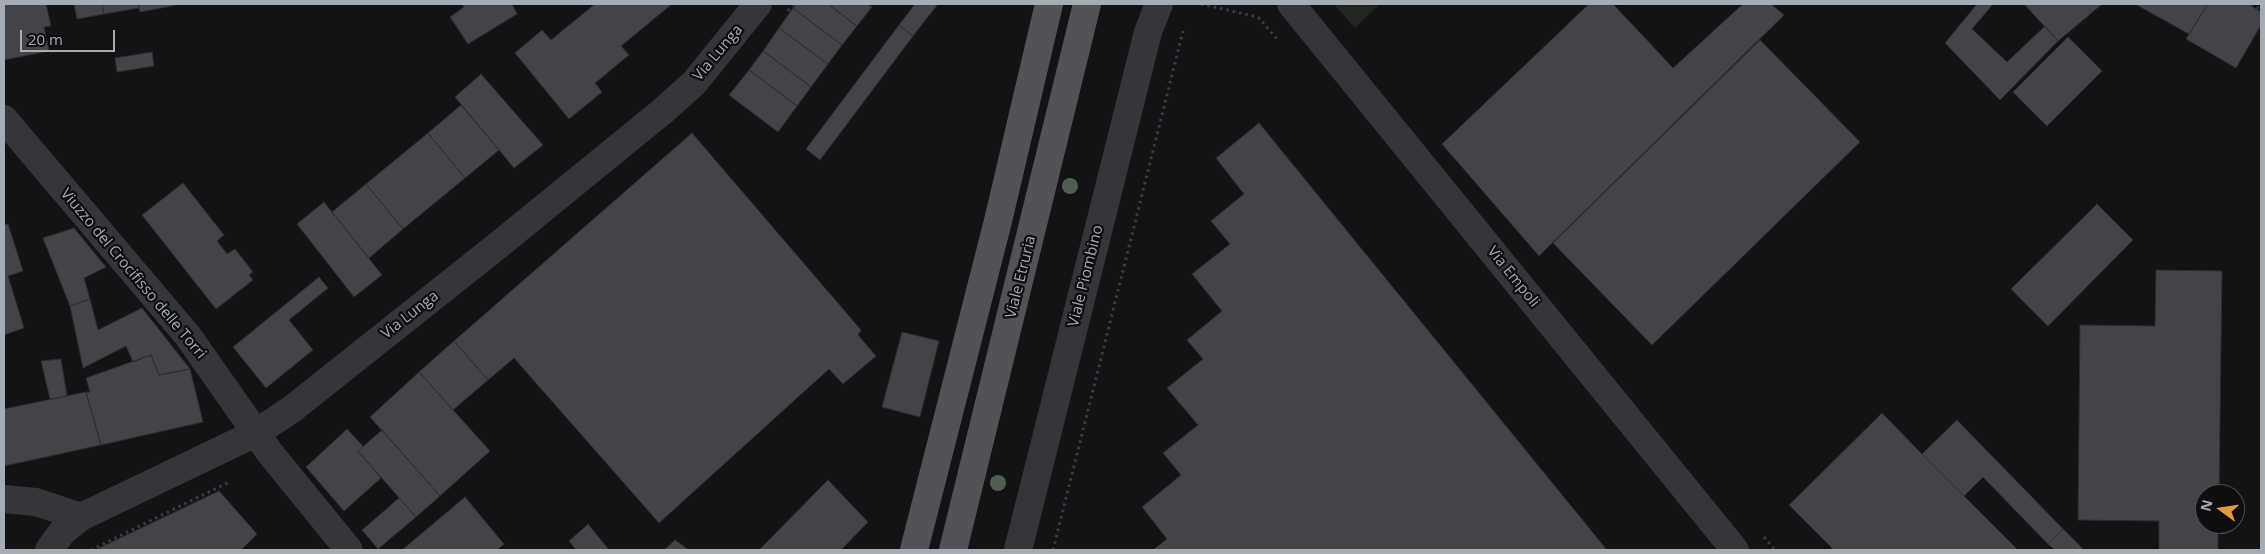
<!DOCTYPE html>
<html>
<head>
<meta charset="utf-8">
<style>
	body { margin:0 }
	#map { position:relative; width:2265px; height:554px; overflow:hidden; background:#131315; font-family:"Open Sans",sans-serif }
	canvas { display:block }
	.frame { position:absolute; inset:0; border:5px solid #a6acb4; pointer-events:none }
	.north { position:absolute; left:2195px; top:484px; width:50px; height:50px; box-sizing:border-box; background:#0e0e10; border:1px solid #4b4d52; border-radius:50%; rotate:284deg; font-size:14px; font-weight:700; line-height:20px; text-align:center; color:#a6acb4 }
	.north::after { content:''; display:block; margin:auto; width:18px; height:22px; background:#e09b40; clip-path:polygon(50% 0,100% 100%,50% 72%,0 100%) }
	.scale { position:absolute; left:20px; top:30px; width:95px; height:22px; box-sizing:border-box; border:2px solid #a6acb4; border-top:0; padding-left:6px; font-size:15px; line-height:18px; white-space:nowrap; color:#a6acb4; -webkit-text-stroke:4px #0e0e10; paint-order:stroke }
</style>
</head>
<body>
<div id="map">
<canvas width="2265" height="554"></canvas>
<div class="frame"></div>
<div class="north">N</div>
<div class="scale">20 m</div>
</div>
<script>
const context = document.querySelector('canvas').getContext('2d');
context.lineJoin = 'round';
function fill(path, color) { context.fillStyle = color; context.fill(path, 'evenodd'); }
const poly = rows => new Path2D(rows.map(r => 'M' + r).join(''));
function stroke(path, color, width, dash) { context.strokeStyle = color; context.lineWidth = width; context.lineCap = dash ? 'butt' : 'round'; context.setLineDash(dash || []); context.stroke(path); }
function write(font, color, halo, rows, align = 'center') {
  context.font = font + ' "Open Sans",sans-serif'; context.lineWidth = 4.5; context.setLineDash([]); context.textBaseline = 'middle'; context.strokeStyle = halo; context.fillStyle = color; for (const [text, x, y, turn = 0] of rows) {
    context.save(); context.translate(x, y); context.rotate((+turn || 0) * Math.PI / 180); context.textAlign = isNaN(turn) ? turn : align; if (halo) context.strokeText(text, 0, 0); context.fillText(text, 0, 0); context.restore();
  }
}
const green = poly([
	[1334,4,1380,4,1355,28]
]);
const building = poly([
	[4,4,46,4,51,26,44,27,49,51,4,60,4,4],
	[74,4,102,4,104,14,77,19,74,4],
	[102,4,138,4,139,8,104,14,102,4],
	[138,4,182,4,140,12,138,4],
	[462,4,512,4,517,14,468,44,450,17,464,7,462,4],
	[595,4,672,4,621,46,629,55,595,83,602,92,569,119,515,53,542,30,551,40,595,4],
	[796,4,828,4,857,26,842,45,793,8,796,4],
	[828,4,867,4,872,7,857,26,828,4],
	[915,4,938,4,913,36,899,25,915,4],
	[1589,4,1613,4,1673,68,1743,4,1771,4,1784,15,1539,256,1442,144,1589,4],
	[1977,4,1993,4,1972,29,2007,62,2045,26,2058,41,2000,100,1945,43,1977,4],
	[2024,4,2100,4,2101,5,2058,41,2024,4],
	[2135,4,2208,4,2189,34,2135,4],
	[2208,4,2248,4,2261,12,2261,25,2236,68,2186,39,2208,4],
	[793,8,842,45,828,64,779,28,793,8],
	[899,25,913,36,820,160,806,149,899,25],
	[779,28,828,64,811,87,763,51,779,28],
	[2068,37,2102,71,2047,126,2013,92,2068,37],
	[1760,40,1860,142,1652,345,1553,243,1760,40],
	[763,51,811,87,797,106,749,70,763,51],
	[152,52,154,66,117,72,115,58,152,52],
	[749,70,797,106,778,132,729,95,749,70],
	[481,74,543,145,514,168,455,97,481,74],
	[461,105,499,150,465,178,428,133,461,105],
	[1259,123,1607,550,1153,550,1167,539,1142,507,1181,475,1163,453,1198,425,1167,388,1203,359,1187,340,1222,311,1192,274,1230,244,1211,221,1244,194,1216,158,1259,123],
	[428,133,465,178,403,229,366,184,428,133],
	[692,133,861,330,858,335,876,356,843,384,829,369,659,523,514,358,488,380,454,341,692,133],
	[183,183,224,235,217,241,227,254,235,249,253,272,249,275,253,280,216,309,142,215,183,183],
	[366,184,403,229,369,258,332,212,366,184],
	[324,202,382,275,354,297,297,224,324,202],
	[2097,204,2133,240,2048,326,2011,289,2097,204],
	[8,224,23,271,8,276,24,328,4,335,4,225,8,224],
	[74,228,106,267,84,278,90,299,70,306,43,238,74,228],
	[2156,270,2222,271,2219,494,2205,494,2205,524,2218,524,2218,550,2159,550,2159,521,2078,520,2080,325,2155,326,2156,270],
	[319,277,328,288,289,320,313,350,266,388,233,347,319,277],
	[90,299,98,330,142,308,190,369,159,375,151,355,133,362,126,346,83,368,70,306,90,299],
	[902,332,939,341,920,417,882,407,902,332],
	[454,341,488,380,453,410,419,372,454,341],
	[151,355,159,375,190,369,203,422,101,445,86,392,90,392,86,378,151,355],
	[61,359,67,396,50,399,41,361,61,359],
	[419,372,490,451,440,496,370,417,419,372],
	[86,392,101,445,4,466,4,409,86,392],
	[1882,413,1922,454,2018,550,1830,550,1832,548,1789,505,1882,413],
	[1957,420,2063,529,2048,544,1983,477,1964,496,1922,454,1957,420],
	[347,429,363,446,358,451,381,478,344,511,306,467,347,429],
	[382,430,440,496,416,517,358,451,382,430],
	[828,480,868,522,841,550,759,550,828,480],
	[219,491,257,534,241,550,95,550,219,491],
	[465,497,504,544,497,550,402,550,465,497],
	[399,498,416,517,378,549,362,530,399,498],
	[588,524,609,550,576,550,569,541,588,524],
	[2063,529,2084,550,2055,550,2048,544,2063,529],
	[675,540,689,550,664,550,675,540]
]);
const path = poly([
	[1201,4,1258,17,1278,40],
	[2251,4,2261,10],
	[788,11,793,4],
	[1764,537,1775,550],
	[91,550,229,482],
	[1053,550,1183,31]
]);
const street = poly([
	[1291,4,1735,550],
	[4,119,188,336,270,453,349,550],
	[4,499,36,502,81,517],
	[49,550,62,532,81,517,256,433,292,409,496,247,664,110,694,83,758,4],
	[1018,550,1148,32,1159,4]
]);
const primary = poly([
	[914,550,998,221,1049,4],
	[953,550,1087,4]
]);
const trees = [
	[1070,186],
	[998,483]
];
const streetNames = [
	["Via Lunga",718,53,-50],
	["Viuzzo del Crocifisso delle Torri",133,274,50],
	["Viale Piombino",1086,276,-76],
	["Viale Etruria",1021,277,-76],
	["Via Empoli",1513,277,51],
	["Via Lunga",410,315,-38]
];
fill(green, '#202720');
fill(building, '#424448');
stroke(building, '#2d2e31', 1);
stroke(path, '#3b3d40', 3, [2.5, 4]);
stroke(street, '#353639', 28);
stroke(primary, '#515358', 28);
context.fillStyle = '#4f5f4f';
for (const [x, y] of trees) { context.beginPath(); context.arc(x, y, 8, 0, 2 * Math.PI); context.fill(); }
write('15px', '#a6acb4', '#0e0e10', streetNames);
</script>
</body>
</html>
